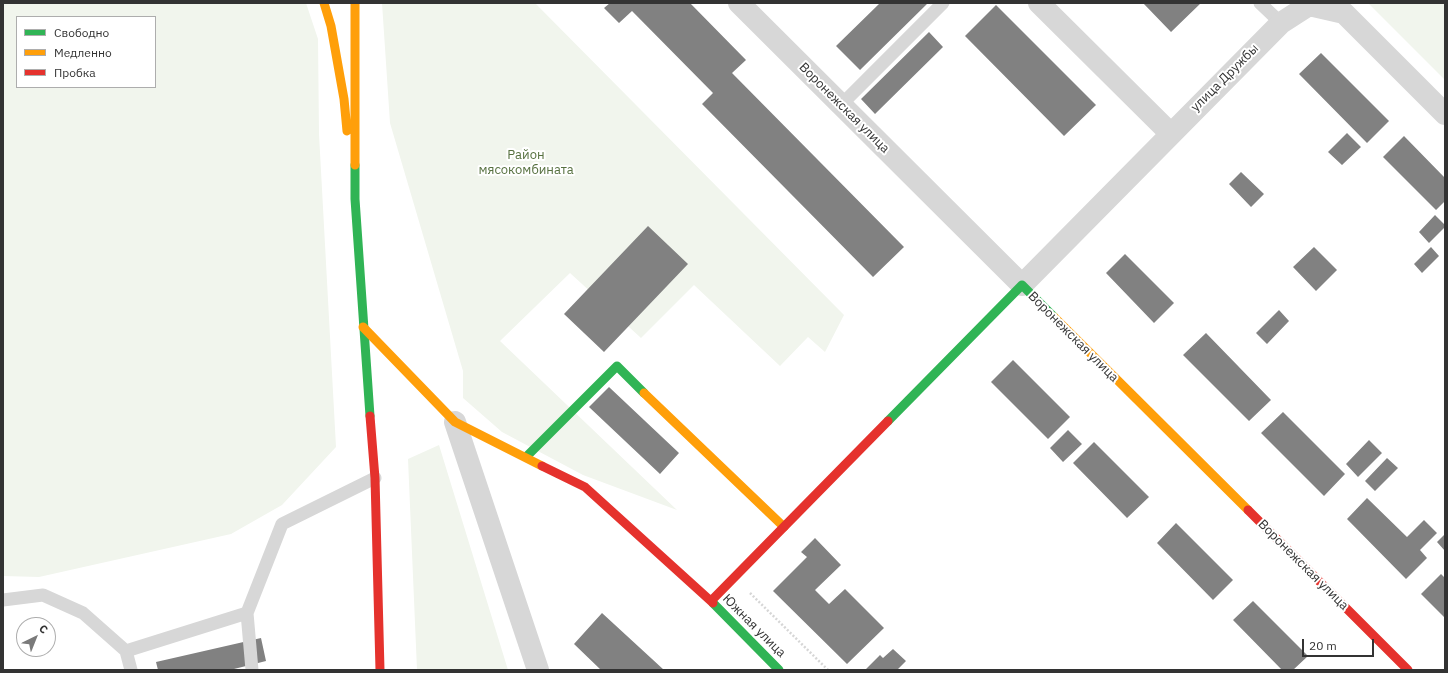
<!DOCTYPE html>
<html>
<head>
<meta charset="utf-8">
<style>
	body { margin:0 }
	#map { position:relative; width:1448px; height:673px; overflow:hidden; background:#fff; font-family:"IBM Plex Sans",sans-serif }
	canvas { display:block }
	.frame { position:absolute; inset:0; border:4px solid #333; pointer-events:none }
	.legend { position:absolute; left:16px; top:16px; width:140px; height:72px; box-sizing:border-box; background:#fff; border:1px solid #adadad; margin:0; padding:5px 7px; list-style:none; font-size:12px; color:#333 }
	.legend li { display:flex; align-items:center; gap:8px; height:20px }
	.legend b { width:20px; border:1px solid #adadad }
	.north { position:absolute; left:16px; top:617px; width:40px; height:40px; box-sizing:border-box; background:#fff; border:1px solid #adadad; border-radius:50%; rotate:43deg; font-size:11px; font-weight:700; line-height:16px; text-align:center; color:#333 }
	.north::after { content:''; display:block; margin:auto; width:14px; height:18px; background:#7a7a7a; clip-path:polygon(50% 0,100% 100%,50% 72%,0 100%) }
	.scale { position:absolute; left:1302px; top:639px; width:72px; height:18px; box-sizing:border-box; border:2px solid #333; border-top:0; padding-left:5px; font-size:12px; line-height:14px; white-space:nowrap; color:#333; -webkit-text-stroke:3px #fff; paint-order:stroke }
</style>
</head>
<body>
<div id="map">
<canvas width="1448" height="673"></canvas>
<div class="frame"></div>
<ul class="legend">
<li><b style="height:5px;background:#30b455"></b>Свободно</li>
<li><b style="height:5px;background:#ff9f0a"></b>Медленно</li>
<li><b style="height:5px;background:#e5322d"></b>Пробка</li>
</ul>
<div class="north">С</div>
<div class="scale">20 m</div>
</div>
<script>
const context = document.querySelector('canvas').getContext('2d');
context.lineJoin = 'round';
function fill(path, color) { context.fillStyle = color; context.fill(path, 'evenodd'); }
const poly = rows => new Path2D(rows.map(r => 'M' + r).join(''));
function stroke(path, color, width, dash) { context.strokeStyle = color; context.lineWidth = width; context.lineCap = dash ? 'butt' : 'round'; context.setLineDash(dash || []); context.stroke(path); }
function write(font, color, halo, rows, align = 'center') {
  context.font = font + ' "IBM Plex Sans",sans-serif'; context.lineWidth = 4; context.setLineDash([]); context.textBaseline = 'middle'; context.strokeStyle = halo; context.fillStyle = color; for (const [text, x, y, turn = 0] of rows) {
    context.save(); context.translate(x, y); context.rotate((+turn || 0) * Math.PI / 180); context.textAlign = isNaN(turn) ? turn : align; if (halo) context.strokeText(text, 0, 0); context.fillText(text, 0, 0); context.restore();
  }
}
const green = poly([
	[3,3,306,3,318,39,319,134,336,447,282,505,231,534,39,577,3,576],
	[17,17,155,17,155,87,17,87],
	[382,3,535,3,844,315,825,352,808,337,780,366,694,285,641,338,570,273,500,341,677,510,583,475,502,432,463,398,463,371,390,123],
	[1368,3,1445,3,1445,80],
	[439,445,508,670,417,670,408,459]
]);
const building = poly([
	[610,3,690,3,746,60,732,73,904,247,873,277,702,104,713,93,632,11,619,23,604,8],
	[880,3,928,3,860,70,836,46],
	[1143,3,1201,3,1171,32],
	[996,5,1096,105,1064,136,965,36],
	[929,32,943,47,875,114,861,99],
	[1321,53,1389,121,1367,143,1299,74],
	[1347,133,1361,147,1342,165,1328,152],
	[1404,136,1445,178,1445,201,1436,210,1383,157],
	[1241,172,1264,194,1251,207,1229,184],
	[1435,215,1445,225,1445,227,1429,243,1419,232],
	[648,226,688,264,604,352,564,314],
	[1314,247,1337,270,1316,291,1293,267],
	[1431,247,1439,256,1422,273,1414,264],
	[1125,254,1174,303,1154,323,1106,273],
	[1279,310,1289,321,1267,344,1256,333],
	[1206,333,1271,400,1249,421,1183,355],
	[1013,360,1070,417,1048,439,991,382],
	[609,387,679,453,660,474,589,407],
	[1283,412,1345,474,1324,496,1261,433],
	[1068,430,1082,444,1063,462,1050,448],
	[1369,440,1382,453,1358,477,1346,464],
	[1094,442,1149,497,1127,518,1073,463],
	[1387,458,1398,468,1375,491,1365,481],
	[1367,498,1407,537,1424,520,1437,533,1420,550,1427,558,1406,579,1347,519],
	[1176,523,1233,580,1213,600,1157,543],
	[1445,534,1445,551,1437,542],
	[815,538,841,565,815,590,829,604,845,589,884,628,847,664,773,591,807,557,801,552],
	[1441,574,1445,578,1445,618,1421,594],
	[1253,601,1308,656,1293,670,1282,670,1233,620],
	[602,613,664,670,601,670,574,644],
	[261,638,266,661,230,670,158,670,156,662],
	[893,649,906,661,897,670,865,670,880,655,883,658]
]);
const path = poly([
	[750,593,828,670]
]);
const lane = poly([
	[1260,3,1281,23],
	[841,105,943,3],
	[3,600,43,595,83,613,126,651,247,613],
	[126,651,131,670],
	[252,670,247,613,282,524,375,478]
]);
const street = poly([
	[739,3,1022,285,1281,23,1309,5,1344,13,1445,114],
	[1039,3,1171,134],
	[455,422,538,670]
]);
const fast = poly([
	[355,165,355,199,370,416],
	[888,421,1022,285,1054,317],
	[526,457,617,366,644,393],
	[713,603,779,670]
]);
const slow = poly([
	[324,3,331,26,344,99,347,131],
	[355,3,355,165],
	[1054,317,1248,510],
	[363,327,455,422,542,466],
	[644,393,784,527]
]);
const jam = poly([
	[370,416,375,478,380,670],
	[542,466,585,487,713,603],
	[1248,510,1408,670],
	[711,601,888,421]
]);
const streetNames = [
	["улица Дружбы",1225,78,-45],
	["Воронежская улица",844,108,45],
	["Воронежская улица",1073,337,45],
	["Воронежская улица",1303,565,45],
	["Южная улица",754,626,45]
];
const parkNames = [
	["Район",526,155],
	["мясокомбината",526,170]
];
fill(green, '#f1f5ed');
fill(building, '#818181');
stroke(path, '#d6d6d6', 2.5, [2, 2]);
stroke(lane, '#d7d7d7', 13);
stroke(street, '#d7d7d7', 22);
stroke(fast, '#30b455', 9);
stroke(slow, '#ff9f0a', 9);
stroke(jam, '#e5322d', 9);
write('13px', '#333', '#fff', streetNames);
write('13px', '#56703f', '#fff', parkNames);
</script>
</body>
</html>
